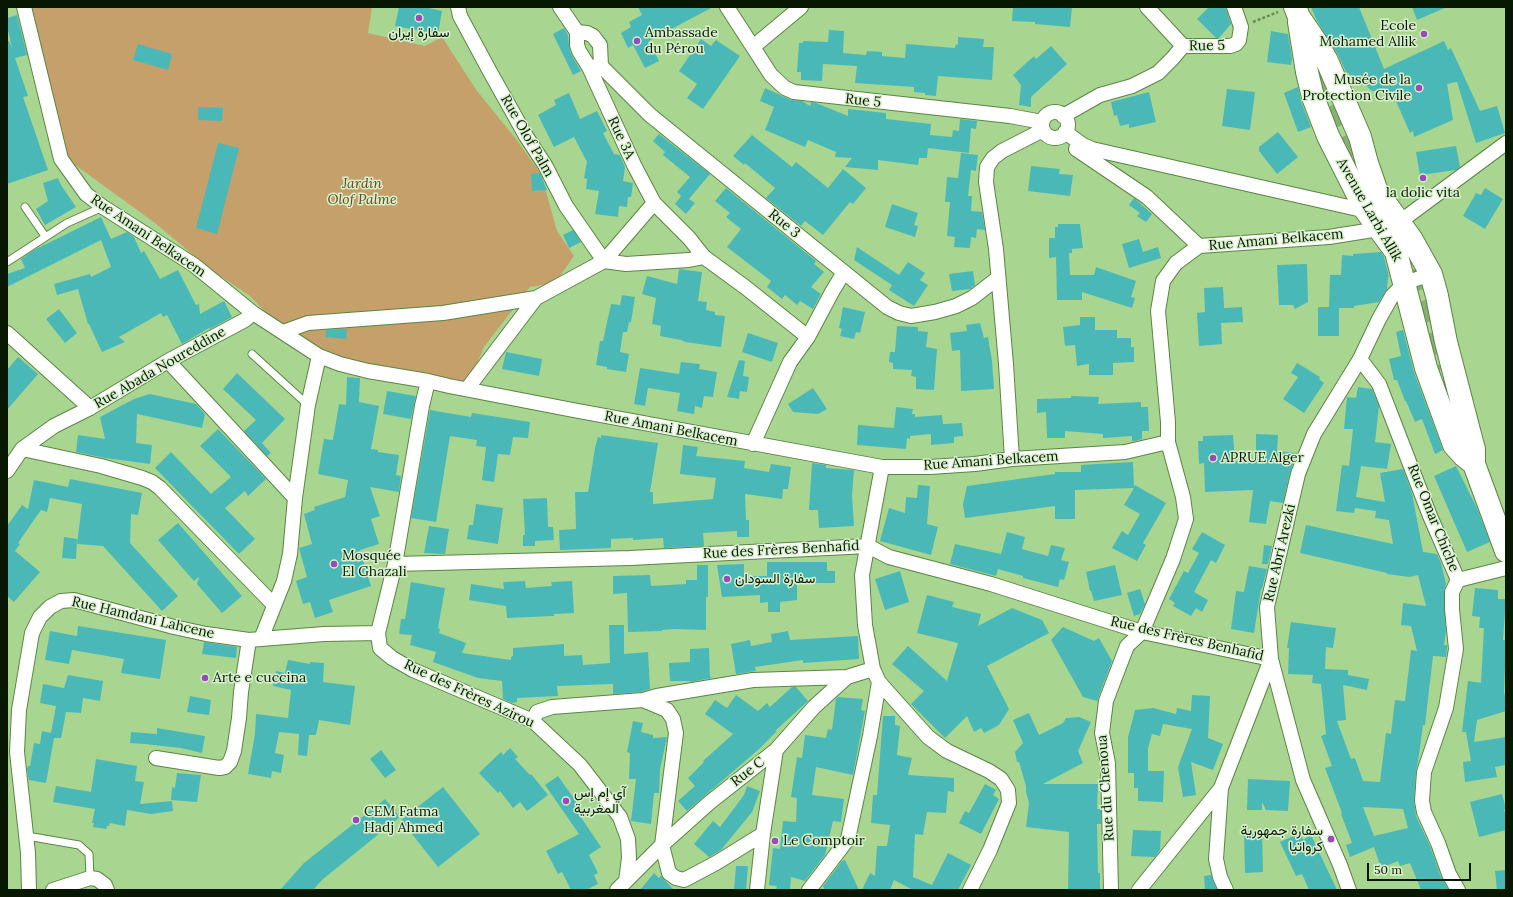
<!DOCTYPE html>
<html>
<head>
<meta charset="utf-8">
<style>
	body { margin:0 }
	#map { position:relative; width:1513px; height:897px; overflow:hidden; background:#a8d691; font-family:Lora,serif }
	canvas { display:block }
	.frame { position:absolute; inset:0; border:8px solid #071700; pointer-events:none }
	.scale { position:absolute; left:1367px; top:863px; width:104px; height:18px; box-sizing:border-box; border:2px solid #071700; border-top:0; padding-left:5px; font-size:12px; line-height:14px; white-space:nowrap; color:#071700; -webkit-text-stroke:3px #d8f0cd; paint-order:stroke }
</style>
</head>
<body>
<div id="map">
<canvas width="1513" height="897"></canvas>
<div class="frame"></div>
<div class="scale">50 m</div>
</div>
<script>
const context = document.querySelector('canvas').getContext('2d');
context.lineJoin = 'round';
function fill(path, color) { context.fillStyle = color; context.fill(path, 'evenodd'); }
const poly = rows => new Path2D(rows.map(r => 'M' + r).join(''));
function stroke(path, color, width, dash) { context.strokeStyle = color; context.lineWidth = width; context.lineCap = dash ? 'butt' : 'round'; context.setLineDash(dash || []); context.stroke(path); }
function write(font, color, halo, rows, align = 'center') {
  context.font = font + ' Lora,Vazirmatn,serif'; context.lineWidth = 3; context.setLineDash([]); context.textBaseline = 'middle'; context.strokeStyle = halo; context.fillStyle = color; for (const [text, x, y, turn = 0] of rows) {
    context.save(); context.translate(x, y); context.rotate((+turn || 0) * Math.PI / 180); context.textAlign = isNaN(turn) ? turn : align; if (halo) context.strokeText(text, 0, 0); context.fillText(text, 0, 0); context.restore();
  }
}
const green = poly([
	[29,7,372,7,368,33,425,46,442,37,477,91,516,139,541,174,557,231,574,256,555,283,530,287,484,347,469,382,354,365,317,346,275,322,250,296,210,269,155,223,67,159]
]);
const building = poly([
	[399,7,424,7,442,11,438,34,395,26],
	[638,7,713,7,649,41,659,61,645,68,633,45,628,48,621,33,631,27,629,22,642,15],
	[1013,7,1072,7,1070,27,1035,24,1035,22,1012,21],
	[1209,7,1224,7,1226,9,1231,24,1219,38,1216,38,1197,19],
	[1311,7,1359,7,1384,69,1444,41,1448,50,1451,48,1480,111,1497,106,1505,133,1476,143,1457,82,1447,84,1453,120,1414,137,1413,131,1410,133,1395,99,1389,99,1384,96,1382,91,1372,91,1365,85,1359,84,1348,73,1346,72,1338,55,1317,21],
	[1412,7,1447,7,1417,20],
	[17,15,27,55,15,58,28,96,23,97,48,170,7,184,7,42,9,41,12,48,7,26,7,18],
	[564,28,568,35,569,45,571,54,581,71,573,75,553,34],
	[829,30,844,31,843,53,866,55,867,51,882,52,882,56,905,58,906,44,955,48,956,44,958,45,958,37,984,39,983,47,994,47,992,80,938,76,936,96,925,95,925,93,914,92,914,87,855,83,857,66,823,64,822,81,801,80,801,72,797,72,799,43,803,43,803,41,828,42],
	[1271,31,1288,34,1292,58,1291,65,1267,62],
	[701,39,711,46,716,40,740,56,703,109,687,98,697,84,679,71],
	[138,44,172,54,168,70,133,60],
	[1051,46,1067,64,1031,97,1031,107,1019,105,1021,85,1013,75,1034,56,1036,59],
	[1298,87,1301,101,1311,127,1298,132,1284,93],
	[765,88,791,100,802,101,810,106,811,102,816,103,848,116,848,109,886,113,886,119,931,124,930,135,952,137,953,130,959,131,960,119,977,121,976,129,971,128,969,153,928,148,927,158,919,158,918,165,878,160,878,170,845,167,852,158,835,157,836,152,808,140,805,147,765,130,774,107,760,101],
	[1227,89,1255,92,1250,130,1222,126],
	[1149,92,1156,122,1129,128,1129,124,1120,126,1117,115,1114,116,1111,102],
	[569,93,580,119,597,111,607,131,603,133,614,154,620,155,625,167,623,181,633,183,631,197,628,197,627,207,619,206,618,217,595,214,599,191,586,189,587,179,584,178,587,162,574,137,554,147,538,115,556,105,554,100],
	[198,107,223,108,222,121,198,120],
	[1278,132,1298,157,1277,174,1259,151,1259,147],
	[659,134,710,174,689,199,695,203,686,214,675,204,681,196,677,192,690,177,663,155,665,152,653,141],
	[752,135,792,167,796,162,828,188,843,169,866,188,853,204,850,202,823,235,805,221,801,226,766,198,775,188,745,163,744,165,733,156],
	[218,143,239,148,217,234,196,228],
	[1456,146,1460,167,1456,170,1420,175,1416,152],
	[961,153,978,155,976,171,971,170,968,196,972,196,971,211,982,212,985,230,977,229,976,238,971,237,970,248,954,247,955,237,947,236,950,202,945,202,947,177,958,178],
	[1031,166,1060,169,1059,174,1073,175,1070,196,1028,191],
	[540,173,547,190,532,191,531,174],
	[58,178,61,185,76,207,45,225,36,209,48,201,43,183],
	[726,188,816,261,814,264,824,272,811,287,821,294,813,309,800,301,797,305,785,295,782,299,767,287,771,281,727,247,741,229,726,217,730,213,715,201],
	[1485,188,1503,199,1485,229,1463,216,1476,193,1481,195],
	[1134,198,1152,214,1146,222,1137,216,1140,213,1129,205],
	[892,204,918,213,914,225,918,226,915,237,885,227],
	[101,217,111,239,127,232,134,237,141,253,144,251,160,279,178,270,196,305,199,304,200,314,224,301,232,317,210,329,209,328,182,344,167,315,163,317,161,313,119,337,125,342,102,352,89,324,88,324,78,289,57,295,54,284,90,274,91,277,111,267,101,240,7,287,7,274,25,268,21,259,34,250],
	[1058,224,1080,224,1083,248,1072,249,1072,253,1069,253,1070,275,1094,275,1096,267,1136,281,1131,297,1135,298,1132,308,1082,292,1082,300,1057,300,1056,257,1049,258,1049,238,1055,238,1055,227,1058,227],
	[573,230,581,242,569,248,563,235],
	[1139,239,1143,252,1158,247,1161,258,1129,268,1122,244],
	[857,247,899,275,908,262,925,273,920,280,928,285,914,306,889,290,892,285,854,260],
	[1381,252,1384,257,1389,277,1388,277,1387,289,1379,302,1354,306,1354,308,1339,308,1339,336,1318,336,1318,307,1329,307,1330,275,1341,275,1342,255,1353,256,1353,254],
	[1307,264,1308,302,1295,309,1293,305,1279,305,1277,265],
	[679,269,702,272,698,301,707,302,706,310,715,312,715,315,725,316,721,347,685,342,681,340,660,336,661,326,652,324,656,298,642,294,647,276,677,284],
	[973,271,975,285,970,289,952,291,949,274],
	[1223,287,1224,308,1242,307,1243,322,1221,323,1222,344,1199,346,1197,313,1205,312,1204,288],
	[622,295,635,297,631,322,629,322,627,332,623,332,620,352,629,354,626,372,607,369,607,367,596,365,600,341,603,341,611,304,620,305],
	[843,307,865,312,860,333,856,332,854,339,840,336,842,329,839,328],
	[59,309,77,333,65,343,46,319],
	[1080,317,1095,317,1095,330,1117,330,1117,338,1131,338,1131,347,1134,347,1134,362,1113,363,1113,375,1089,375,1089,364,1077,366,1075,345,1065,346,1063,327,1080,325],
	[980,323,984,338,988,337,992,361,994,389,961,391,960,350,952,351,950,333,967,331,966,325],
	[897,326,918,327,918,331,928,332,926,347,937,349,934,390,916,389,916,377,911,376,912,370,893,369,893,363,889,362,890,352,895,352],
	[347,329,346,339,325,337,326,330],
	[1403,330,1414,372,1443,450,1435,454,1422,419,1415,422,1406,401,1405,401,1397,380,1394,380,1389,359,1401,356,1396,332],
	[748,333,778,343,772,362,742,352],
	[506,352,542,359,539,376,502,369],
	[18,357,38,374,7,410,7,370],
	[739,360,745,361,743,376,749,377,747,392,740,391,739,399,727,397],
	[681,362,700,364,699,369,717,372,713,397,704,396,702,408,695,406,694,414,677,411,680,393,648,388,645,406,634,404,640,368,679,374],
	[1297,363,1320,377,1319,379,1324,383,1304,413,1283,399,1298,377,1291,373],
	[237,373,285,419,262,443,271,453,267,456,244,431,256,420,223,389],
	[347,377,360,378,359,402,379,406,371,449,378,450,378,452,399,455,396,475,401,476,399,492,370,487,380,516,371,519,379,544,360,550,371,586,329,600,333,612,315,618,310,602,303,604,296,581,307,577,299,548,312,544,304,514,315,510,314,507,345,497,348,480,318,474,324,439,333,440,339,404,346,405],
	[1358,387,1372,389,1379,406,1375,442,1391,444,1387,469,1361,466,1356,497,1385,502,1380,473,1403,469,1412,493,1423,552,1437,554,1441,563,1446,584,1444,592,1446,631,1444,645,1447,645,1447,649,1446,657,1433,656,1425,725,1423,725,1418,762,1416,771,1414,800,1416,816,1430,846,1441,877,1448,889,1444,890,1421,890,1410,863,1400,866,1398,861,1381,868,1374,847,1350,857,1346,845,1352,843,1341,814,1342,813,1325,768,1332,766,1321,736,1326,734,1321,684,1312,683,1313,675,1288,674,1289,648,1287,648,1291,622,1336,628,1333,648,1326,647,1325,669,1348,670,1348,675,1369,679,1367,690,1343,685,1346,720,1337,721,1351,759,1355,758,1363,781,1380,782,1386,733,1391,734,1395,700,1405,701,1411,650,1417,651,1411,626,1401,625,1403,603,1426,606,1418,575,1409,577,1387,574,1387,573,1300,553,1306,525,1393,544,1389,520,1375,518,1376,511,1355,508,1354,513,1336,511,1342,465,1349,466,1353,429,1344,429,1347,397,1356,398],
	[1363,807,1403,809,1408,828,1374,836],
	[813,388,827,409,818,414,793,412,788,404],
	[387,391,416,396,411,419,383,414],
	[150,394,196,404,205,414,202,428,137,414,136,443,152,445,150,464,105,458,76,452,78,435,105,439,100,417,134,399],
	[1071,396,1099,397,1098,404,1141,402,1141,407,1148,407,1149,431,1142,431,1142,439,1135,441,1132,441,1132,436,1103,438,1103,434,1065,431,1065,438,1047,438,1046,412,1037,413,1037,399,1071,398],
	[896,407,913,409,912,414,915,414,915,417,942,415,943,424,962,423,963,436,954,437,954,443,931,445,931,434,910,436,910,439,907,438,906,449,857,445,858,425,894,428],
	[430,410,471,417,472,413,530,422,528,438,513,437,510,455,498,454,494,482,482,480,486,447,476,446,477,440,450,436,436,522,411,518],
	[218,429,266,479,248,496,245,491,225,508,255,539,239,554,155,468,171,452,211,494,231,477,200,446],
	[1256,434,1278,435,1277,451,1297,453,1290,472,1283,503,1270,501,1266,524,1249,522,1253,490,1205,492,1204,463,1199,464,1198,441,1203,441,1203,436,1233,435,1235,461,1256,462],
	[601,435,658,443,650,492,653,492,653,504,713,499,716,478,680,474,683,445,698,447,696,456,745,461,744,468,769,472,771,464,791,467,788,489,783,489,782,499,745,494,746,520,749,520,749,537,737,537,737,531,703,533,704,546,664,548,663,538,633,540,633,538,611,539,611,548,560,550,559,530,576,529,575,492,588,492,595,448,598,437,601,438],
	[1133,462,1134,487,1135,485,1166,503,1143,543,1146,545,1137,561,1112,548,1122,531,1128,535,1140,514,1124,505,1134,488,1075,490,1075,519,1055,519,1055,506,965,518,963,504,967,486,1055,474,1055,472,1081,472,1081,465],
	[812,463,826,465,826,468,854,470,852,495,854,526,819,528,818,510,809,510],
	[1456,466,1477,508,1490,542,1467,552,1434,476],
	[70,479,142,493,138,515,131,514,130,543,178,596,162,611,103,546,77,544,82,504,50,498,47,512,41,510,18,543,20,544,15,551,40,572,14,602,7,596,7,526,22,505,28,509,34,480,68,487],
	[918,485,930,486,927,524,938,527,931,555,880,541,889,508,905,513,906,497,917,498],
	[547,498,548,527,553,527,554,540,535,541,535,546,523,546,523,535,525,535,523,499],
	[476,504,503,508,498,544,467,539,469,525,473,525],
	[178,523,242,596,222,613,197,584,199,577,194,581,158,540],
	[429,526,449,529,445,554,424,553],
	[1007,532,1025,537,1022,549,1048,556,1051,545,1065,548,1061,560,1069,562,1064,580,1060,579,1058,587,1023,578,1023,576,998,569,996,576,950,564,955,544,1001,554],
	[1202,532,1225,545,1216,563,1211,560,1194,592,1208,600,1202,612,1196,608,1191,616,1173,606,1175,603,1169,599,1184,571,1188,573,1199,553,1192,549],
	[64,537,77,539,76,559,62,558],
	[1264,545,1272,546,1268,564,1262,564],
	[767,562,827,562,827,571,835,571,835,583,797,583,797,600,780,602,780,612,768,612,768,602,760,603,760,595,722,597,717,565,744,564,744,576,767,576],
	[697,565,708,565,708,597,706,597,706,630,674,629,662,630,662,631,628,632,627,593,613,594,613,576,650,575,651,586,686,584,686,580,697,580],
	[1115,565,1122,595,1094,601,1091,591,1090,591,1086,572],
	[1249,566,1267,569,1262,589,1261,589,1254,633,1231,629,1236,591,1244,592],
	[900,571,909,602,885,610,875,579],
	[525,581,526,588,552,586,551,582,572,581,574,613,554,614,554,616,507,618,506,606,469,600,471,584,504,589,503,582],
	[411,582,445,588,438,628,440,629,439,633,466,643,462,653,511,660,511,657,513,656,513,648,564,644,564,656,582,655,583,665,610,663,609,625,624,625,624,654,648,652,650,689,641,692,613,694,613,684,557,686,558,696,517,698,517,702,512,703,503,699,502,681,478,678,433,662,436,652,410,645,412,635,399,634,401,619,405,619],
	[1475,588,1498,590,1498,599,1506,599,1503,640,1506,640,1504,694,1506,693,1506,711,1477,720,1474,742,1506,737,1506,765,1495,767,1497,777,1465,782,1463,762,1471,761,1466,732,1462,732,1468,681,1481,683,1484,628,1479,628,1480,617,1472,616],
	[1140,589,1145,604,1140,614,1134,616,1127,593],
	[927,595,954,602,952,607,981,614,978,626,1012,608,1042,620,1049,633,987,666,1009,709,999,725,984,733,981,728,974,732,967,716,945,738,911,704,924,691,892,664,908,646,947,681,958,643,917,633],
	[78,626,166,640,160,679,121,673,124,659,72,650,69,664,45,660,50,631,77,636],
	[1063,627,1094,641,1099,638,1112,661,1097,701,1083,697,1051,640],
	[788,631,790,640,858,636,859,659,803,663,803,660,755,667,756,671,736,674,731,644,750,640,751,646,772,642,771,634],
	[204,642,237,647,236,658,202,654],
	[709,648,710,677,712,678,690,682,690,681,670,681,669,663,690,662,690,649],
	[288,660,310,664,310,662,324,663,323,682,355,686,350,725,319,720,316,735,309,735,307,756,298,755,299,734,279,732,275,753,284,755,281,773,272,771,271,778,248,774,255,734,256,714,288,718,291,690,273,686,276,671,285,673],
	[68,675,103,681,100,701,83,698,81,713,66,712,61,738,54,738,46,783,29,780,27,769,28,766,30,766,34,743,40,744,42,731,51,733,56,706,40,703,43,684,64,688],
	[792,687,796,687,808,701,775,731,777,731,758,750,687,811,678,801,695,786,688,778,704,762,703,761,733,734,705,714,715,700,727,708,736,695,758,711,767,703,770,707],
	[1192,695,1210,696,1208,738,1223,744,1213,770,1191,762,1196,795,1183,797,1178,767,1192,729,1163,724,1160,736,1152,734,1148,748,1148,771,1164,771,1163,802,1138,801,1138,788,1134,788,1134,773,1128,773,1128,737,1135,710,1153,708,1176,714,1177,708,1191,711],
	[190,696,211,700,209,715,187,712],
	[838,697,863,699,861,710,865,711,853,775,816,767,812,795,844,799,841,822,833,821,825,855,805,881,791,877,790,890,776,890,777,886,769,885,773,848,780,849,783,821,796,822,797,798,791,797,797,757,802,758,805,735,826,738,828,729,832,730,836,699],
	[1029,713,1039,735,1063,723,1066,718,1079,717,1091,722,1078,751,1083,763,1043,784,1098,784,1097,809,1101,809,1101,824,1097,824,1098,873,1100,873,1100,890,1068,890,1069,832,1026,827,1029,803,1026,792,1026,786,1019,762,1017,762,1015,752,1023,743,1013,720],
	[883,716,895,716,895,725,900,726,897,755,912,758,908,775,954,778,954,792,948,791,946,813,927,812,923,835,915,834,913,877,932,885,948,853,971,865,958,890,913,890,894,880,890,890,862,890,870,873,875,876,877,846,887,846,890,825,871,823,873,795,877,795],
	[633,721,643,723,641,732,653,735,653,738,667,737,660,769,659,793,654,793,651,824,631,821,636,779,629,779,630,753,627,752],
	[157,728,205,736,202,753,181,748,144,744,130,743,131,732,157,734],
	[510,748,518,757,515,759,530,775,531,774,548,795,527,811,520,802,513,808,500,791,498,793,479,773,501,752,503,755],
	[381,750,396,770,385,778,370,759],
	[96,759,137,766,135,781,144,782,140,804,172,801,173,811,151,814,127,810,125,826,110,823,109,826,107,826,106,829,93,827,94,823,92,823,95,809,53,802,56,786,91,792],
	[177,773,201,775,197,802,171,800,172,787,175,788],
	[558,776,582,810,578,813,601,847,589,855,598,873,594,875,598,884,586,890,571,890,562,872,558,874,546,851,579,834,545,785],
	[1248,779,1290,781,1288,811,1266,810,1262,802,1262,810,1247,810],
	[985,784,996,790,993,795,999,799,981,834,959,823,965,811,969,813],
	[747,786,760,791,752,812,721,850,709,857,694,844,713,821,720,827,744,795],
	[443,787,480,834,438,867,401,820],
	[1502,794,1506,809,1504,809,1506,818,1506,830,1479,837,1470,802],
	[385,799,400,817,323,879,313,890,280,890,304,863],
	[1133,830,1161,831,1160,850,1155,857,1131,856],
	[1262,830,1263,872,1245,873,1244,831],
	[1300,833,1303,840,1311,835,1337,890,1309,890,1302,874,1296,876,1280,842],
	[845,860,859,890,825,890,823,886,842,861],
	[736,866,748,866,746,890,734,890],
	[1506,870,1506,890,1497,890,1495,871],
	[654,873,659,878,661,876,674,890,640,890],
	[1211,875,1217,890,1205,890,1204,876]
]);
const primaryTunnel = poly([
	[1308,44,1338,125,1363,181,1372,197],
	[1398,240,1413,269,1443,369]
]);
const path = poly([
	[1253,22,1278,12]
]);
const lane = poly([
	[25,207,45,236],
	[7,262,67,223,103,207],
	[252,354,308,405],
	[27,836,79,845,89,854,90,878]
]);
const street = poly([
	[24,7,61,159,86,194,103,207,194,265,253,313],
	[458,7,460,16,489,70,526,136,545,165,566,206,604,261],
	[560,7,577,32,577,45,579,51,589,67,634,165,654,203,689,238,704,257,745,287,808,337],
	[727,7,771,75,785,88,794,92,1010,116,1042,122],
	[1147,7,1183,46],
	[577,32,587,33,593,36,596,40,600,45,601,66],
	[753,47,801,7],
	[589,67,601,66,650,115,887,307,899,313,911,316,935,312,956,306,972,298,998,278],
	'1042 125a13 13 0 1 1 26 0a13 13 0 1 1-26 0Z',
	[1063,116,1100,95,1132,86,1158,73,1172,59,1183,46,1230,46,1236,44,1239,40,1241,27,1234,7],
	[1065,132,1083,145,1092,149,1371,212],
	[1076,149,1147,197,1199,246],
	[604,261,626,264,689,260,704,257],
	[283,332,308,323,443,313,536,298,604,261,654,203],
	[7,333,90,408],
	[1360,359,1379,384,1430,516,1458,580,1452,592,1452,609,1456,649,1446,708,1424,772,1422,801,1424,812,1438,843,1449,874,1458,890],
	[168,361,295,498],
	[428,381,422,406,395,564,378,633,380,648,392,658,413,670,533,721,580,765,620,817,628,839,629,858,626,881,617,890],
	[467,389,536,298],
	[753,444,790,362,808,337,832,292,844,272],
	[22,449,101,466,142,478,152,482,160,488,274,605],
	[1012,459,1006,364,996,249,986,182,987,167,993,158,1002,151,1043,130],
	[882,467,862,575,865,625,873,669,879,682,928,737,947,751,989,771,1001,779,1008,790,1009,803,990,850,970,890],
	[7,471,22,449,54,426,90,408,168,361,245,320,253,313,319,356,340,364,368,371,428,381,449,386,573,410,882,467,930,467,975,464,1012,459,1125,452,1168,442],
	[395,564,630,558,868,546,889,557,991,584,1142,632,1271,659],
	[1458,580,1506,568],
	[261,639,324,634,378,633],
	[1271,659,1303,780,1340,865,1349,890],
	[643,700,667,710,673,719,676,733,662,845,669,873,676,878,684,880,716,863,763,834],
	[533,721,537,712,552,707,643,700,657,696,753,680,847,677],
	[156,758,219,768,225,767,230,762,234,751,239,718,241,692,249,640],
	[1221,788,1216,859,1220,877,1226,890],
	[626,881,662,845,709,803,776,750,814,707,847,677,873,669],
	[29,890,28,853,17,752,19,710,32,633,40,617,50,607,61,601,74,600,174,627,206,634,249,640,261,639,284,581,290,554,295,498,308,405,319,356],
	[53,890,90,878,97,879,105,885,107,890],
	[757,890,763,834,776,750],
	[809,890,848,839,870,736,879,682],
	[1111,890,1108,763,1102,733,1106,701,1127,646,1142,632,1173,559,1186,519,1183,497,1168,442,1168,422,1158,311,1163,281,1176,263,1199,246,1329,237,1379,229,1409,215,1506,143],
	[1139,890,1221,788,1271,659,1267,607,1298,474,1314,434,1360,359,1379,319,1392,296,1405,283,1431,274]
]);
const primary = poly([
	[1295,7,1299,17,1318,45,1327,61,1360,137,1367,163,1376,189,1381,197,1412,240,1431,274,1437,296,1446,342,1472,442,1474,449,1474,464,1506,551],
	[1299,22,1307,72,1313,97,1328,136,1366,211,1396,252,1426,368,1454,445,1464,456,1474,464]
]);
const markers = [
	[419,18,4,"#9a49b9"],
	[1424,34,4,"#9a49b9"],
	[637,41,4,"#9a49b9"],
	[1419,88,4,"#9a49b9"],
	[1423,178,4,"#9a49b9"],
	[1213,458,4,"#9a49b9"],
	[334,564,4,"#9a49b9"],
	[727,579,4,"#9a49b9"],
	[205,678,4,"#9a49b9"],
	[566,801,4,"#9a49b9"],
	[356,820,4,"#9a49b9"],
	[1331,839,4,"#9a49b9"],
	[775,841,4,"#9a49b9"]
];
const poiNames = [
	["Ecole",1416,26,"right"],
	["Mohamed Allik",1416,42,"right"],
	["سفارة إيران",419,33,"center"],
	["Ambassade",645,33],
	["du Pérou",645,49],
	["Musée de la",1411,80,"right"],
	["Protection Civile",1411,96,"right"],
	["la dolic vita",1423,193,"center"],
	["APRUE Alger",1221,458],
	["Mosquée",342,556],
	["El Ghazali",342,572],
	["سفارة السودان",735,579],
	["Arte e cuccina",213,678],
	["آي إم إس",574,793],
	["المغربية",574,809],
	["CEM Fatma",364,812],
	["Hadj Ahmed",364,828],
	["سفارة جمهورية",1323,831,"right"],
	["كرواتيا",1323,847,"right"],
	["Le Comptoir",783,841]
];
const streetNames = [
	["Rue 5",1207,46,-1],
	["Rue 5",863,101,6],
	["Rue Olof Palm",527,136,60],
	["Rue 3A",621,138,65],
	["Avenue Larbi Allik",1369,210,60],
	["Rue 3",784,224,39],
	["Rue Amani Belkacem",148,236,34],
	["Rue Amani Belkacem",1276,240,-5],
	["Rue Abada Noureddine",160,368,-30],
	["Rue Amani Belkacem",671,429,11],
	["Rue Amani Belkacem",991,461,-4],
	["Rue Omar Chiche",1433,518,68],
	["Rue des Frères Benhafid",781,550,-3],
	["Rue Abri Arezki",1280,553,-77],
	["Rue Hamdani Lahcene",143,618,13],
	["Rue des Frères Benhafid",1187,639,13],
	["Rue des Frères Azirou",469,694,25],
	["Rue C",748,772,-38],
	["Rue du Chenoua",1106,788,-94]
];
const parkNames = [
	["Jardin",362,184],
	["Olof Palme",362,200]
];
fill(green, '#c5a06a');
fill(building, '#4bb8b8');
stroke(primaryTunnel, '#88b074', 22, [22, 11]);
stroke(lane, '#5b8543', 9);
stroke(street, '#5b8543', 16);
stroke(primary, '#5b8543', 24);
stroke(path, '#698b58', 2.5, [3, 2]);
stroke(lane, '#fff', 7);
stroke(street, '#fff', 14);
stroke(primary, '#fff', 22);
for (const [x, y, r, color] of markers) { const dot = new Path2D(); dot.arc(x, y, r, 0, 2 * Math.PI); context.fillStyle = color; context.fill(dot); stroke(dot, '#d8f0cd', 1.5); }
write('14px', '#071700', '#d8f0cd', poiNames, 'left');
write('14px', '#071700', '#d8f0cd', streetNames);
write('italic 14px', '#664715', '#d8f0cd', parkNames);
</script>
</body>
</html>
